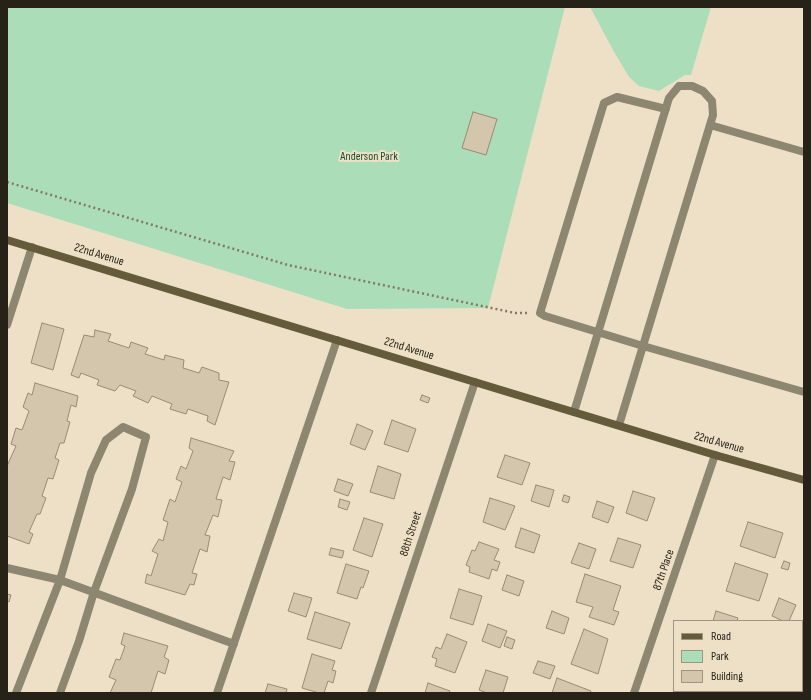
<!DOCTYPE html>
<html>
<head>
<meta charset="utf-8">
<style>
	body { margin:0 }
	#map { position:relative; width:811px; height:700px; overflow:hidden; background:#eee0c6; font-family:"Sofia Sans Condensed",sans-serif }
	canvas { display:block }
	.frame { position:absolute; inset:0; border:8px solid #272218; pointer-events:none }
	.legend { position:absolute; left:673px; top:620px; width:130px; height:72px; box-sizing:border-box; background:#eee0c6; border:1px solid #9e9480; margin:0; padding:5px 7px; list-style:none; font-size:12px; color:#272218 }
	.legend li { display:flex; align-items:center; gap:8px; height:20px }
	.legend b { width:20px; border:1px solid #9e9480 }
</style>
</head>
<body>
<div id="map">
<canvas width="811" height="700"></canvas>
<div class="frame"></div>
<ul class="legend">
<li><b style="height:5px;background:#655a3a"></b>Road</li>
<li><b style="height:11px;background:#acddb9"></b>Park</li>
<li><b style="height:11px;background:#d4c6ad"></b>Building</li>
</ul>
</div>
<script>
const context = document.querySelector('canvas').getContext('2d');
context.lineJoin = 'round';
function fill(path, color) { context.fillStyle = color; context.fill(path, 'evenodd'); }
const poly = rows => new Path2D(rows.map(r => 'M' + r).join(''));
function stroke(path, color, width, dash) { context.strokeStyle = color; context.lineWidth = width; context.lineCap = dash ? 'butt' : 'round'; context.setLineDash(dash || []); context.stroke(path); }
function write(font, color, halo, rows, align = 'center') {
  context.font = font + ' "Sofia Sans Condensed",sans-serif'; context.lineWidth = 4; context.setLineDash([]); context.textBaseline = 'middle'; context.strokeStyle = halo; context.fillStyle = color; for (const [text, x, y, turn = 0] of rows) {
    context.save(); context.translate(x, y); context.rotate((+turn || 0) * Math.PI / 180); context.textAlign = isNaN(turn) ? turn : align; if (halo) context.strokeText(text, 0, 0); context.fillText(text, 0, 0); context.restore();
  }
}
const green = poly([
	[7,7,565,7,488,308,347,309,7,203],
	[590,7,711,7,691,75,685,75,659,91,639,86,629,77,613,50]
]);
const building = poly([
	[473,112,497,119,486,155,462,148,473,112],
	[42,323,64,329,53,370,31,363,42,323],
	[95,330,111,334,108,341,129,348,131,342,148,348,145,354,164,360,165,355,184,360,183,368,199,373,202,367,219,373,219,380,229,382,215,425,207,421,208,416,188,409,186,414,170,409,172,404,152,396,148,403,133,396,136,391,120,385,115,391,97,385,99,380,81,373,79,378,71,375,84,335,94,337,95,330],
	[35,383,78,396,76,407,71,405,67,421,70,422,64,443,60,443,55,458,59,460,53,479,48,478,42,496,46,498,40,514,37,514,29,532,33,534,29,544,7,536,7,466,16,446,11,444,16,428,22,430,29,411,23,407,28,393,32,395,35,383],
	[422,395,430,398,428,403,420,400,422,395],
	[392,420,416,429,408,452,384,444,392,420],
	[357,424,373,431,365,450,350,444,357,424],
	[191,438,234,451,229,461,235,462,230,480,223,477,216,499,222,500,218,517,213,515,205,535,210,536,207,552,200,549,192,573,197,574,194,585,190,584,185,595,145,583,147,574,151,576,158,554,152,551,159,539,163,541,168,522,163,520,170,499,175,502,182,482,176,479,181,466,186,469,193,451,189,448,191,438],
	[505,455,530,463,522,485,497,477,505,455],
	[378,466,401,474,394,499,370,492,378,466],
	[338,479,353,484,348,496,334,491,338,479],
	[536,485,554,490,549,507,531,501,536,485],
	[633,491,655,498,647,521,626,513,633,491],
	[564,495,570,497,568,503,562,501,564,495],
	[490,498,515,506,505,530,483,522,490,498],
	[340,499,350,502,347,510,338,507,340,499],
	[597,501,614,507,608,523,592,517,597,501],
	[364,518,383,524,372,557,353,550,364,518],
	[748,522,783,533,775,558,740,546,748,522],
	[521,528,540,535,534,553,515,547,521,528],
	[618,538,641,545,633,568,610,561,618,538],
	[479,542,499,549,494,560,500,562,497,571,492,569,489,579,469,572,470,567,466,565,472,550,475,551,479,542],
	[579,543,596,549,589,569,571,563,579,543],
	[331,548,344,551,342,558,329,555,331,548],
	[784,561,790,563,788,570,781,568,784,561],
	[735,563,768,574,759,601,726,591,735,563],
	[346,564,369,571,363,588,361,587,357,599,337,593,346,564],
	[585,574,621,586,613,610,619,612,614,625,589,617,593,607,576,602,585,574],
	[507,575,524,581,519,596,502,590,507,575],
	[459,589,482,596,473,625,450,618,459,589],
	[294,593,312,598,306,617,288,611,294,593],
	[7,594,11,595,9,602,7,601,7,594],
	[779,598,796,605,789,621,783,621,772,616,779,598],
	[552,611,569,618,564,634,546,628,552,611],
	[716,611,738,618,737,621,713,621,716,611],
	[315,612,350,623,341,649,307,639,315,612],
	[488,624,507,631,500,648,482,641,488,624],
	[584,629,608,639,598,674,571,664,584,629],
	[124,633,168,646,164,657,169,660,165,674,158,671,151,693,110,693,116,680,109,677,116,659,120,660,125,646,121,644,124,633],
	[447,634,467,642,455,673,435,666,437,659,432,657,436,647,441,649,447,634],
	[507,637,515,640,512,649,504,646,507,637],
	[312,654,335,661,332,670,336,671,333,683,328,681,324,693,319,693,302,688,312,654],
	[538,661,555,666,550,679,533,673,538,661],
	[486,670,508,677,503,693,487,693,479,690,486,670],
	[557,678,591,691,590,693,552,693,557,678],
	[428,683,450,691,449,693,425,693,428,683],
	[268,684,287,689,286,693,265,693,268,684],
	[802,689,804,693,790,693,792,691,802,691,802,689],
	[690,691,718,691,718,693,689,693,690,691]
]);
const path = poly([
	[7,182,288,265,515,313,528,313]
]);
const lane = poly([
	[666,109,617,97,604,103,540,313,545,316,643,346,804,392],
	[710,125,804,152],
	[7,325,32,247],
	[574,412,669,98,679,86,692,86,703,91,712,101,713,115,619,425],
	[7,568,60,580,234,644],
	[16,693,60,580,91,473,106,440,123,427,146,437,132,489,94,592,79,641,60,693],
	[217,693,337,340]
]);
const street = poly([
	[371,693,475,382],
	[634,693,715,455]
]);
const secondary = poly([
	[7,240,715,455,804,480]
]);
const parkNames = [
	["Anderson Park",369,157]
];
const streetNames = [
	["22nd Avenue",99,255,17],
	["22nd Avenue",409,349,17],
	["22nd Avenue",719,443,16],
	["88th Street",411,534,-72],
	["87th Place",664,570,-71]
];
fill(green, '#acddb9');
fill(building, '#d4c6ad');
stroke(building, '#988b73', 1);
stroke(path, '#827968', 2.5, [2, 3]);
stroke(lane, '#8d8670', 8);
stroke(street, '#8d8670', 8);
stroke(secondary, '#655a3a', 8);
write('12px', '#174f2d', '#eee0c6', parkNames);
write('12px', '#272218', '#eee0c6', streetNames);
</script>
</body>
</html>
